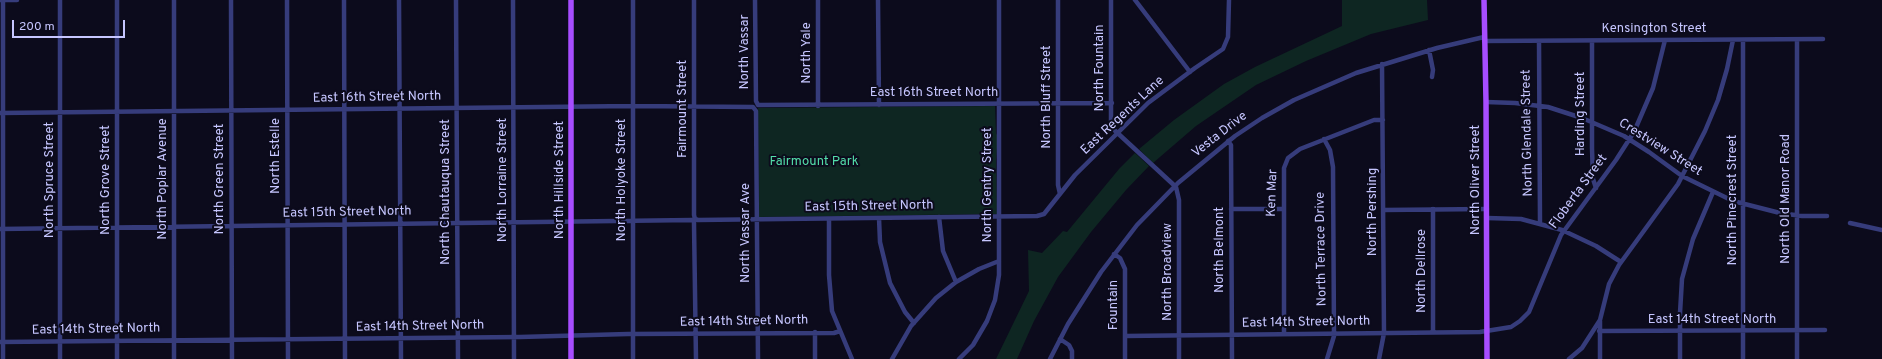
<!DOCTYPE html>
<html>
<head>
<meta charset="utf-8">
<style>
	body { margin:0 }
	#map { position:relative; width:1882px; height:359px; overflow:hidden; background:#0c0b1c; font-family:Overpass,sans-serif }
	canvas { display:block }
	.scale { position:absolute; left:12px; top:20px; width:113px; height:18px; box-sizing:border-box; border:2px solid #c6c6ff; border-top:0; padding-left:5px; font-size:12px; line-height:14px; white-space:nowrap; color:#c6c6ff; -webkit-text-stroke:3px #0c0b1c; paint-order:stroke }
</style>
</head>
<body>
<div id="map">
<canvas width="1882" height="359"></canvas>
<div class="scale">200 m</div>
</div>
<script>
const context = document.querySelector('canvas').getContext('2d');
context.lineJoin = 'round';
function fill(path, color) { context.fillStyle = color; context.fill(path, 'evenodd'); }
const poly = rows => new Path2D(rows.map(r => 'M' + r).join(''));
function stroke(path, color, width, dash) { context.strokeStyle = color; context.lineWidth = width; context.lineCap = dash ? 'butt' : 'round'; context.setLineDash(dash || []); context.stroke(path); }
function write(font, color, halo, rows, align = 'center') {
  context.font = font + ' Overpass,sans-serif'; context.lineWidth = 4; context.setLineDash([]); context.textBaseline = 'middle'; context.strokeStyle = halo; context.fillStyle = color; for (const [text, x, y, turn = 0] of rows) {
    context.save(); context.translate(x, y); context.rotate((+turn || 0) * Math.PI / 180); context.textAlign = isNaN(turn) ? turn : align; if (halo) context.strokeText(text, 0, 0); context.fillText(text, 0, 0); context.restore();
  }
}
const green = poly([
	[1342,0,1427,0,1428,20,1371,34,1306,61,1256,85,1196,126,1153,163,1139,149,1174,120,1224,84,1255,67,1342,26],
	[995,106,996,133,998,137,996,160,997,214,759,217,758,108],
	[1135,153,1149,166,1126,190,1091,232,1058,277,1034,321,1017,359,996,359,1029,291,1028,250,1042,253,1063,231,1067,232,1119,169]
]);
const minor = poly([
	[0,0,17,0],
	[3,0,3,359],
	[174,0,174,359],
	[231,0,232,359],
	[287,0,288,359],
	[344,0,345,359],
	[399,0,401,359],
	[456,0,458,359],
	[513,0,514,359],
	[633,0,633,359],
	[694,0,694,215,695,219,698,220,1037,216,1044,214,1075,175,1148,103,1195,68,1223,49,1228,37,1229,0],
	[755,0,756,101,758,105,1112,103],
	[878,0,879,105],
	[1058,0,1058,185,1060,194],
	[1111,0,1111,127,1176,187,1179,200,1179,359],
	[1135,0,1190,72],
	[1797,40,1797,359],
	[1484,41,1823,39],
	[1539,41,1540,224],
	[1592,41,1592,148,1593,179,1596,188],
	[1429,50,1433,70,1432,77],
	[1486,102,1515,103,1548,107,1582,118,1624,136,1649,152,1682,176,1733,201,1780,213,1802,216,1827,216],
	[818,106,818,0],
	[0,113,633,106,753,107,756,111,758,359],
	[1324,139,1330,150,1333,167,1334,336,1327,359],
	[1228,141,1231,145,1232,359],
	[1231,209,1283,209],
	[1383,210,1487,209],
	[939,217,943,251,956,282],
	[879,218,880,242,890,283,905,312,914,323],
	[1487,218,1521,219,1562,230,1596,246,1621,262],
	[829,219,829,275,832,311,852,359],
	[1850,223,1882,230],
	[0,229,692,220,694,221,694,224,696,359],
	[1114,254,1120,258,1125,269,1125,359],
	[1600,321,1600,359],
	[1599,331,1825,330],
	[815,332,815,359],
	[1433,332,1433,209],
	[1284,334,1284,168,1288,158,1300,149,1374,120,1383,120],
	[1125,336,1480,332,1511,327,1520,321,1529,312,1561,235,1616,160,1634,132,1653,88,1665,40],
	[1060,339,1069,345,1072,351,1072,359],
	[0,342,520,337,628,334,834,333,840,331],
	[60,359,60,0],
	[117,359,117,0],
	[892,359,911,326,936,298,956,282,979,269,999,261],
	[959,359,973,345,987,321,995,300,999,275,999,0],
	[1050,359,1068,324,1101,272,1137,225,1178,183,1235,136,1262,118,1294,100,1356,73,1437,48,1484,37],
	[1379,359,1384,333,1382,64],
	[1569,359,1582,348,1600,320,1609,284,1619,265,1678,184,1705,131,1718,100,1727,69,1733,40],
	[1680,359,1680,313,1682,279,1693,239,1713,192],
	[1743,359,1743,40]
]);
const major = poly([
	[571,0,571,359],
	[1484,0,1486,102,1487,359]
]);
const streetNames = [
	["Kensington Street",1654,29],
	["North Vassar",745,52,-90],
	["North Yale",807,53,-90],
	["North Fountain",1100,68,-90],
	["East 16th Street North",934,93],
	["North Bluff Street",1047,97,-90],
	["East 16th Street North",377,98,-1],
	["Fairmount Street",683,109,-90],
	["Harding Street",1581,114,-90],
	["East Regents Lane",1123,116,-43],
	["North Glendale Street",1528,133,-91],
	["Vesta Drive",1220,135,-38],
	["Crestview Street",1660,148,32],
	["North Estelle",276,156,-90],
	["North Poplar Avenue",163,179,-90],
	["North Green Street",220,179,-90],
	["North Spruce Street",50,180,-90],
	["North Grove Street",106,180,-90],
	["North Lorraine Street",503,180,-90],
	["North Hillside Street",560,180,-90],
	["North Holyoke Street",622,180,-90],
	["North Oliver Street",1476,180,-90],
	["North Gentry Street",988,185,-90],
	["North Chautauqua Street",446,192,-90],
	["Floberta Street",1579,192,-54],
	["Ken Mar",1273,193,-88],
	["North Old Manor Road",1786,199,-90],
	["North Pinecrest Street",1733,200,-90],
	["East 15th Street North",869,207,-1],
	["North Pershing",1373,212,-90],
	["East 15th Street North",347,213,-1],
	["North Vassar Ave",746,233,-90],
	["North Terrace Drive",1322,249,-91],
	["North Belmont",1220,250,-90],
	["North Dellrose",1422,271,-90],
	["North Broadview",1168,272,-90],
	["Fountain",1114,305,-90],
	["East 14th Street North",1712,320],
	["East 14th Street North",744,322,-1],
	["East 14th Street North",1306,323,-1],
	["East 14th Street North",420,327,-1],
	["East 14th Street North",96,330,-1]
];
const parkNames = [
	["Fairmount Park",814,162]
];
fill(green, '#0e2622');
stroke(minor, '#363c7b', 4.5);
stroke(major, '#a74dff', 5.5);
write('13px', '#c6c6ff', '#0c0b1c', streetNames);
write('13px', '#53deaa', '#0c0b1c', parkNames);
</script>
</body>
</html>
